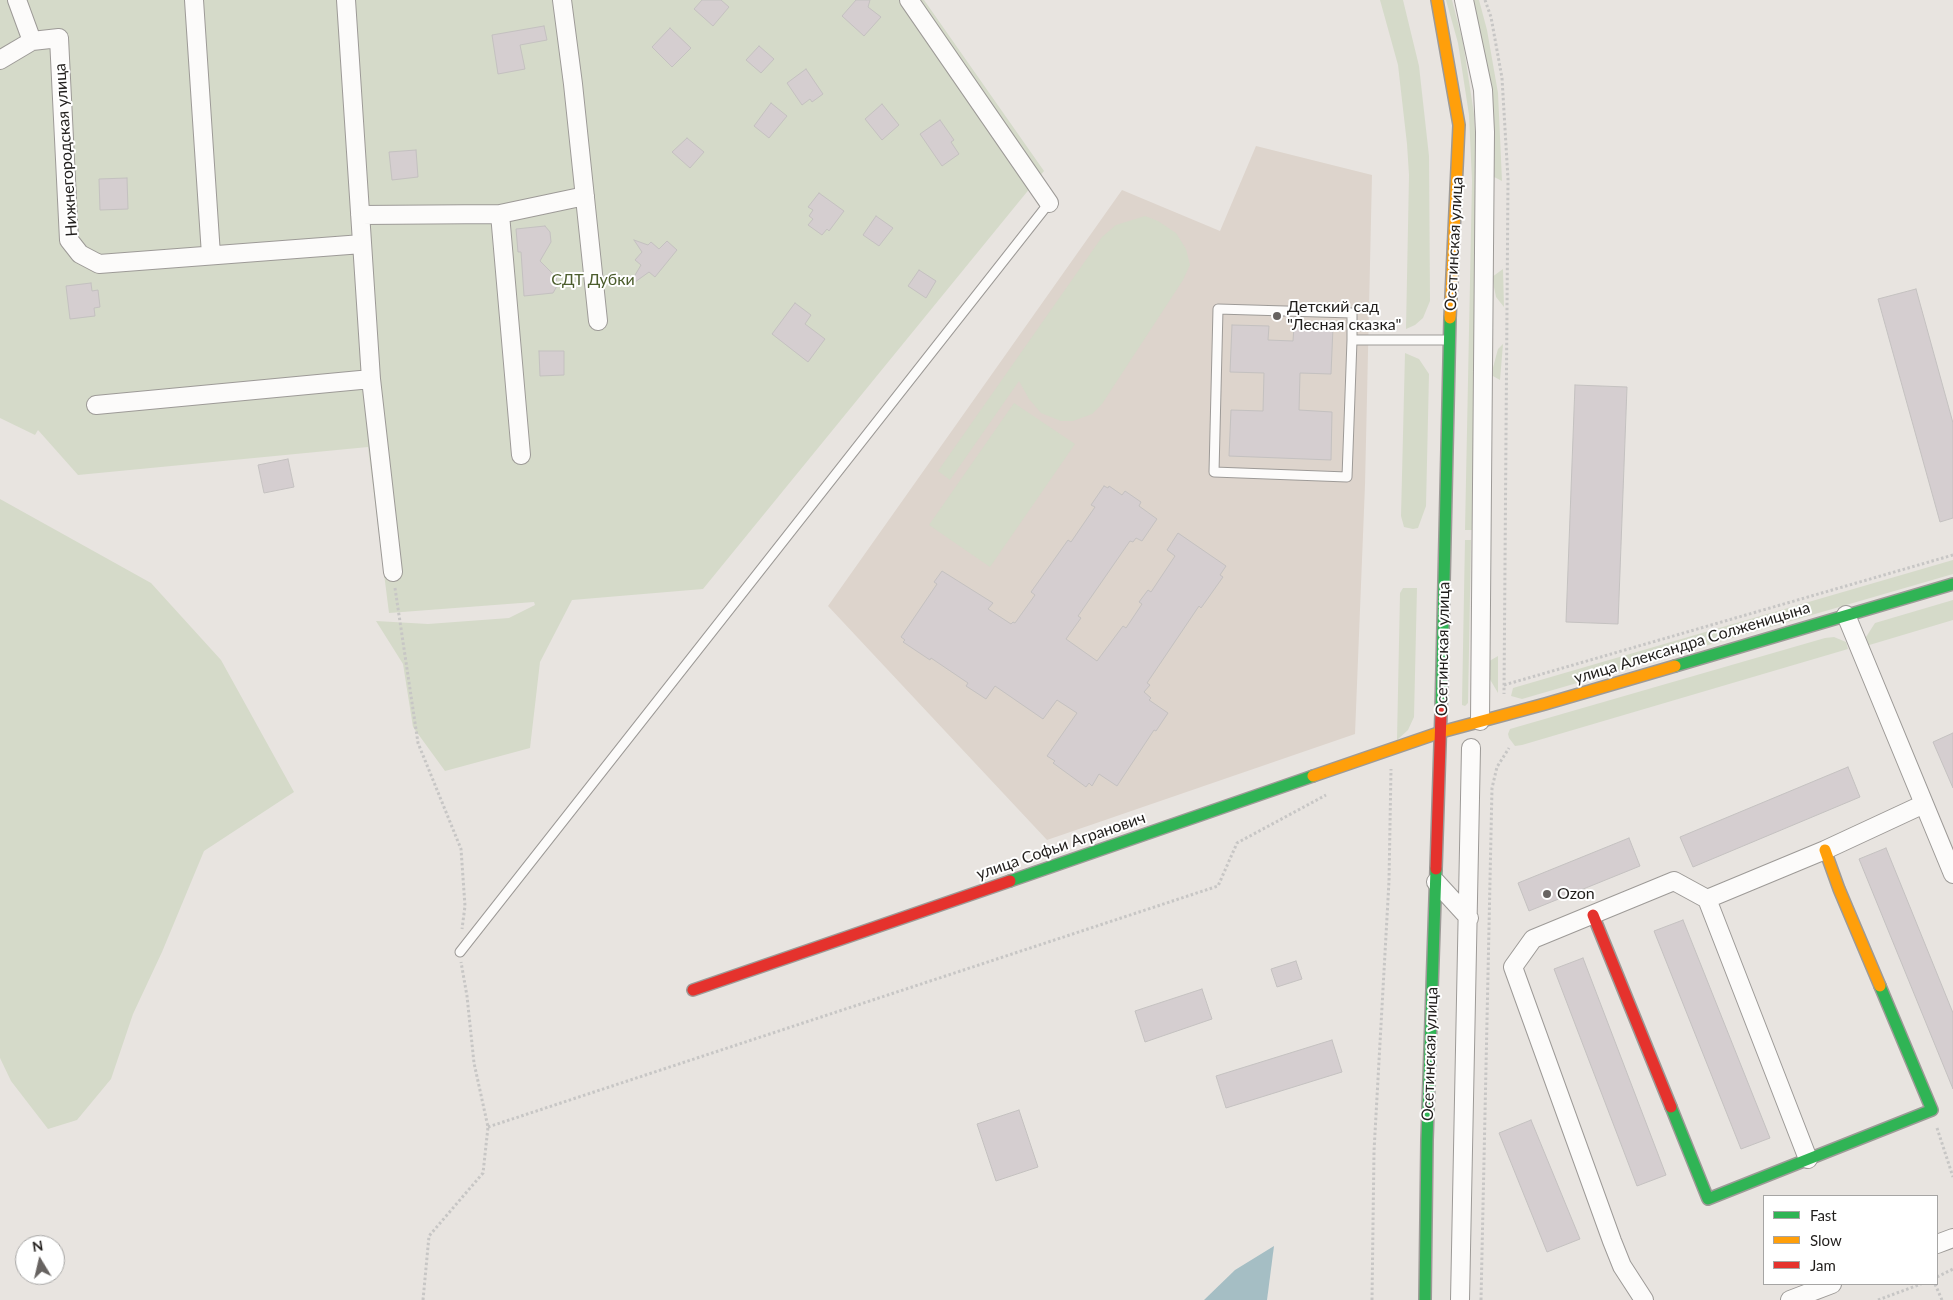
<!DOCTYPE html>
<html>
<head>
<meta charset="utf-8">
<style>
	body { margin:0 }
	#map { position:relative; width:1953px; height:1300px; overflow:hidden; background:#e8e4e0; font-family:Lato,sans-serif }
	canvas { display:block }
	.legend { position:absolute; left:1763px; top:1195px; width:175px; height:90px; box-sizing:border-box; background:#fff; border:1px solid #a6a5a4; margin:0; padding:6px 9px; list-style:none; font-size:15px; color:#211e1c }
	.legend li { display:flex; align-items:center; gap:10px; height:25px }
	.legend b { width:25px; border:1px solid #a6a5a4 }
	.north { position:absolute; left:15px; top:1235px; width:50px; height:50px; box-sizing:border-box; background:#fff; border:1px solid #a6a5a4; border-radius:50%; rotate:351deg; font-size:14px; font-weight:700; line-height:20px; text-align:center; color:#211e1c }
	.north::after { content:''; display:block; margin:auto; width:18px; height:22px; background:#676361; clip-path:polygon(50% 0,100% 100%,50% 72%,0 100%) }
</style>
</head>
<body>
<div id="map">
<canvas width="1953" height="1300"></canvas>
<ul class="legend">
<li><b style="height:6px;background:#30b455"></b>Fast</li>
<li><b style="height:6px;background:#ff9f0a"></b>Slow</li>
<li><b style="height:6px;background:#e5322d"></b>Jam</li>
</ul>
<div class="north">N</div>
</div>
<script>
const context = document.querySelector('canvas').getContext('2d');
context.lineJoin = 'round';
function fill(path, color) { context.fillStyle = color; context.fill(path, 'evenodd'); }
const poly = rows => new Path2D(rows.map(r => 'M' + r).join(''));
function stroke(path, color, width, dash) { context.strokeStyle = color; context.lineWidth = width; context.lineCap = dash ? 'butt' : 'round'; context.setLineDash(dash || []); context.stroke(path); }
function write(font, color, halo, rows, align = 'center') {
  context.font = font + ' Lato,sans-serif'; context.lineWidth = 4; context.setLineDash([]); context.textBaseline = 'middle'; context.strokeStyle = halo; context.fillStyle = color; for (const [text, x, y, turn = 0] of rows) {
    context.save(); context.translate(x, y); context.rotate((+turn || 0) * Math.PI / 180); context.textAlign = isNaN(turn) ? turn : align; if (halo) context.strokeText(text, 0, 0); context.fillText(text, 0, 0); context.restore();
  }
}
const built = poly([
	[1256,146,1372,175,1365,485,1355,734,1047,840,828,606,1122,190,1220,231]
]);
const green = poly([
	[0,0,924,0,1044,171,703,589,572,600,540,662,530,748,445,771,413,727,403,664,376,621,428,624,509,618,535,605,534,602,389,613,368,447,78,475,38,430,35,435,0,418],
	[1380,0,1403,0,1419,66,1429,156,1430,301,1423,318,1415,325,1406,329,1409,175,1407,144,1398,65],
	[1446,0,1452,0,1463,42,1474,114,1478,182,1472,530,1465,530,1472,181,1469,115,1458,43],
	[1468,0,1479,0,1487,30,1498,93,1502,181,1490,175],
	[1145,216,1158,221,1176,233,1186,249,1190,265,1183,280,1102,404,1092,414,1073,421,1061,421,1041,413,1029,399,1019,381,950,480,938,471,1102,237,1116,225],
	[1503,269,1504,307,1496,297,1492,277],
	[1503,344,1500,380,1491,375,1498,349],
	[1405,353,1419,359,1429,374,1426,506,1418,528,1413,529,1404,527,1401,516],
	[1014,403,1075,444,990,567,929,525],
	[0,499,151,583,221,660,294,792,204,851,162,952,133,1014,111,1079,77,1120,48,1129,11,1081,0,1058],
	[1465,540,1471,540,1468,703,1465,706,1462,705,1462,702],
	[1953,560,1953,574,1522,699,1511,696,1513,688],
	[1403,588,1417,588,1414,717,1408,730,1397,740,1400,593],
	[1953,600,1953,620,1866,646,1866,637,1875,623],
	[1834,637,1846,642,1848,649,1522,745,1515,746,1509,738,1508,734,1510,729,1825,638],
	[1498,656,1498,693,1488,676,1486,663]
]);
const water = poly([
	[1274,1246,1267,1300,1204,1300,1235,1270]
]);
const building = poly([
	[702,0,721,0,729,7,713,26,694,9,702,0],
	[856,0,870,0,868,7,881,17,864,36,842,16,856,0],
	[544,26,547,40,520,45,525,69,498,74,492,35,544,26],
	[670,28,691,48,672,67,652,47,670,28],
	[759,46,774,59,761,73,746,60,759,46],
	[806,69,823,94,812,102,810,99,802,105,787,83,806,69],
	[771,103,787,116,769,138,754,126,771,103],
	[882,104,899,125,882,140,865,119,882,104],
	[940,120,954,140,951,142,959,154,942,166,920,134,940,120],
	[687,138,704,152,690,168,672,152,687,138],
	[416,150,418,177,392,180,389,152,416,150],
	[127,178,128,209,100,210,99,179,127,178],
	[819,193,844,211,829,231,827,229,822,235,808,225,813,219,809,216,813,210,808,207,819,193],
	[876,216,893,228,879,246,863,235,876,216],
	[545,226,550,232,551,242,540,261,556,277,557,286,553,293,524,296,521,252,518,252,516,229,545,226],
	[634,240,648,245,651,242,659,249,667,241,677,250,655,277,649,272,628,287,641,265,635,260,642,252,634,240],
	[919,270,936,281,926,298,908,286,919,270],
	[91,283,92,291,98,290,100,307,94,308,95,316,70,319,66,286,91,283],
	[1916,289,1953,423,1953,518,1940,522,1878,299,1916,289],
	[795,303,811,315,805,324,825,339,808,362,772,334,795,303],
	[1232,325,1269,326,1268,340,1293,341,1294,326,1333,327,1331,374,1300,373,1299,410,1332,412,1331,460,1229,456,1231,410,1263,411,1264,373,1230,372,1232,325],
	[539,351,564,351,564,375,540,376,539,351],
	[1575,385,1627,387,1618,624,1566,622,1575,385],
	[288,459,294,487,264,493,258,465,288,459],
	[1104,486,1108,488,1109,486,1122,495,1125,491,1141,502,1139,506,1157,519,1142,541,1136,538,1133,542,1130,541,1078,616,1081,618,1066,639,1097,661,1123,626,1126,628,1142,604,1139,602,1148,590,1151,592,1175,556,1167,550,1178,533,1226,566,1220,575,1223,577,1201,608,1199,606,1147,683,1150,685,1144,692,1151,698,1149,700,1168,713,1156,731,1154,730,1117,786,1099,774,1092,786,1089,783,1086,787,1053,763,1055,761,1047,756,1077,713,1057,700,1043,719,995,686,986,699,966,686,968,683,931,658,930,660,903,642,905,640,901,637,937,584,934,582,942,571,993,603,988,609,1011,624,1013,622,1015,623,1035,595,1031,592,1041,578,1068,540,1071,542,1095,507,1091,505,1104,486],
	[1953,733,1953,788,1933,742,1953,733],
	[1848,767,1860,797,1693,867,1680,837,1848,767],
	[1629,838,1640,866,1529,911,1518,883,1629,838],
	[1886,848,1953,1013,1953,1089,1859,859,1886,848],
	[1683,920,1770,1138,1741,1149,1654,931,1683,920],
	[1583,958,1666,1175,1637,1186,1554,969,1583,958],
	[1296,961,1302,979,1277,987,1271,969,1296,961],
	[1202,989,1212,1019,1145,1042,1135,1011,1202,989],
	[1332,1040,1342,1072,1226,1108,1216,1076,1332,1040],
	[1019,1110,1038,1167,996,1181,977,1124,1019,1110],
	[1531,1120,1580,1239,1547,1252,1499,1133,1531,1120]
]);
const path = poly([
	[1485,0,1491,17,1502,78,1508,179,1504,694],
	[395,588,418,743,461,849,465,906,462,929],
	[1504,685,1953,555],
	[488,1127,1218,886,1237,843,1326,795],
	[1937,1128,1953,1177],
	[1937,1277,1953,1269],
	[1935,1284,1942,1300],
	[423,1300,429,1236,483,1173,488,1127,474,1063,467,996,461,962],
	[1372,1300,1374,1151,1389,881,1391,769],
	[1481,1300,1492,788,1497,767,1509,748],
	[1878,1300,1921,1284]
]);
const lane = poly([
	[1352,340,1352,313,1218,309,1214,472,1347,477,1352,340,1446,340],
	[460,952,1049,203]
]);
const street = poly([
	[17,0,32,41,59,38,69,240,80,254,99,264,362,244],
	[194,0,211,255],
	[346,0,371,379,393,572],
	[562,0,573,84,598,321],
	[909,0,1049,203],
	[1464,0,1483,90,1485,132,1480,721],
	[0,60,32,41],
	[500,214,521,455],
	[360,215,500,214,585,196],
	[96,405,371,379],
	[1846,615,1953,874],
	[1436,882,1469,918],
	[1707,899,1808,1159],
	[1937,1244,1953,1238],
	[1460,1300,1471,748],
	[1644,1300,1622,1266,1612,1241,1513,967,1533,939,1674,881,1707,899,1825,850,1924,804],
	[1790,1300,1832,1284]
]);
const fast = poly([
	[1675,666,1953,584],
	[1441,713,1450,318],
	[1010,881,1313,776],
	[1671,1107,1708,1199,1932,1110,1880,986],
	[1425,1300,1427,1140,1436,869]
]);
const slow = poly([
	[1437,0,1459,125,1450,318],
	[1313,776,1441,732,1545,704,1675,666],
	[1825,850,1839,889,1880,986]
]);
const jam = poly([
	[1436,869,1441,713],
	[1593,915,1671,1107],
	[693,990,1010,881]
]);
const markers = [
	[1277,316,5,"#676361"],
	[1547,894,5,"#676361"]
];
const streetNames = [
	["Нижнегородская улица",66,150,-94],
	["Осетинская улица",1454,244,-87],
	["улица Александра Солженицына",1692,643,-17],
	["Осетинская улица",1443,649,-89],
	["улица Софьи Агранович",1061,846,-19],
	["Осетинская улица",1430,1054,-88]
];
const parkNames = [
	["СДТ Дубки",593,280]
];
const poiNames = [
	["Детский сад",1287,307],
	["\"Лесная сказка\"",1287,325],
	["Ozon",1557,894]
];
fill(built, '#ddd4cc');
fill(green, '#d5dac9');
fill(water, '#a5bec4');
fill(building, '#d5ced0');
stroke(building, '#c4c1c0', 1);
stroke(lane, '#9d9a97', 11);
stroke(street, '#9d9a97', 20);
stroke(fast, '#9d9a97', 14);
stroke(slow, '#9d9a97', 14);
stroke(jam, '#9d9a97', 14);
stroke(path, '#c7c6c5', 3, [2.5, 2.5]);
stroke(lane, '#fcfbfa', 9);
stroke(street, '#fcfbfa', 18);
stroke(fast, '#30b455', 11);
stroke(slow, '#ff9f0a', 11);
stroke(jam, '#e5322d', 11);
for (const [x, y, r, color] of markers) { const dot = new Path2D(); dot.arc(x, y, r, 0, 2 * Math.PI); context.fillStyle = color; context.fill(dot); stroke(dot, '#fff', 2); }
write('16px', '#211e1c', '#fff', streetNames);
write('16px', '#4c5d2d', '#fff', parkNames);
write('16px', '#211e1c', '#fff', poiNames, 'left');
</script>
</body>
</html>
